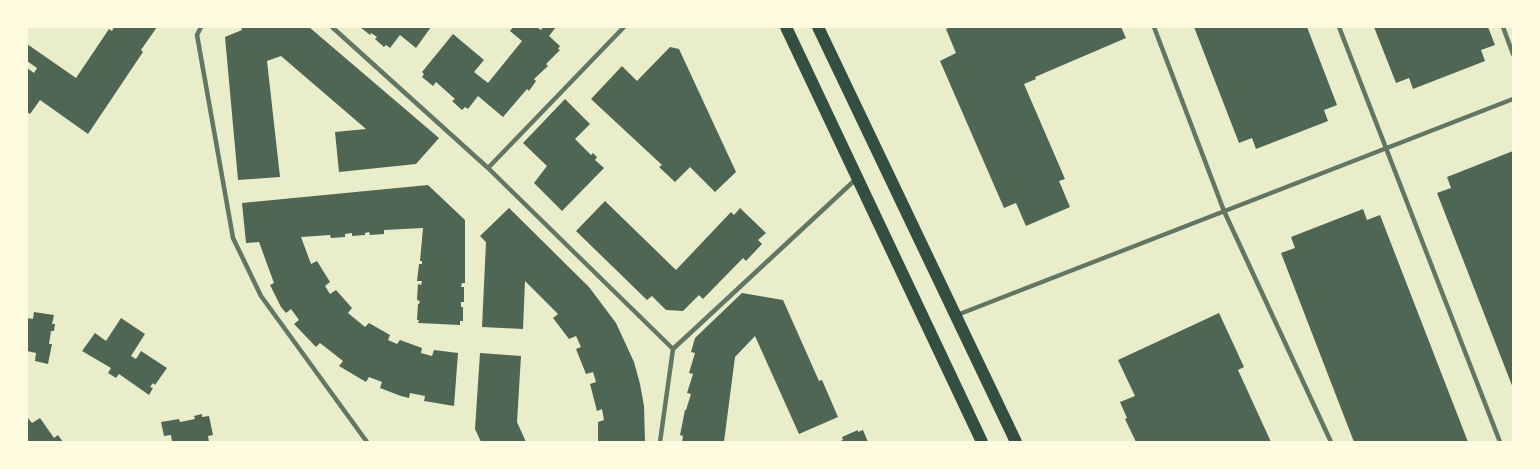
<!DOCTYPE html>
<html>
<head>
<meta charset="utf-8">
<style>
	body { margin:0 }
	#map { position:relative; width:1540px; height:469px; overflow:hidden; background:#e9edc9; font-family:"DejaVu Sans",sans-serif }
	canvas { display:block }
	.frame { position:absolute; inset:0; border:28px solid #fefae0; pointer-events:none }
</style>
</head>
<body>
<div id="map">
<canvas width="1540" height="469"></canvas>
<div class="frame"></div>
</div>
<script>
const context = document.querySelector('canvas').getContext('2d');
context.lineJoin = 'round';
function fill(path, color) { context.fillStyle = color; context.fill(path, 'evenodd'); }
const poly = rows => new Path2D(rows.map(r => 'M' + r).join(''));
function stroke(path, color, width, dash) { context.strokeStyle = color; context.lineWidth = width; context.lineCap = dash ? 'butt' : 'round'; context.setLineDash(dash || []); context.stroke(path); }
const building = poly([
	[114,27,157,27,141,50,143,52,88,134,40,100,30,114,27,112,27,68,34,73,37,68,27,61,27,44,76,78,109,29,112,31],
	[241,27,309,27,439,138,416,164,339,172,335,132,366,129,281,56,267,61,280,177,238,180,225,37,242,30],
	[360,27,431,27,416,48,400,35,390,48,386,45,384,47,375,39,377,37,371,33,370,35],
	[513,27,537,27,541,30,543,27,556,27,549,36,560,46,558,49,560,50,546,64,548,66,534,79,536,81,529,91,527,89,503,117,478,96,468,109,465,107,462,110,452,101,455,99,436,82,433,86,422,77,424,74,422,72,453,34,484,60,474,72,488,83,522,41,510,31],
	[950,27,1121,27,1126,38,1035,77,1036,79,1024,84,1065,179,1059,181,1070,207,1026,226,1016,203,1004,208,940,61,956,53,946,29],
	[1194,27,1307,27,1337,105,1324,110,1328,121,1256,149,1252,138,1239,143],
	[1374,27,1488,27,1495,45,1481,50,1485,61,1413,89,1409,78,1396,83],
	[670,47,679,49,736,172,715,192,690,167,675,182,659,167,662,165,591,99,622,66,637,81],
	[565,99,590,124,575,139,591,155,593,153,597,157,595,160,604,168,562,211,534,183,547,166,523,143],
	[1513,151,1513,388,1437,193,1451,188,1447,177],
	[428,185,465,220,465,283,462,283,461,287,464,287,464,302,461,302,461,307,463,307,463,321,460,321,460,325,418,323,419,320,417,320,418,304,419,304,420,301,417,300,418,284,421,285,422,281,417,281,419,264,422,264,422,261,420,261,423,228,384,230,384,234,370,235,369,232,365,233,365,235,352,236,352,233,345,234,345,237,331,238,330,235,301,237,311,264,317,261,330,282,325,286,330,294,336,290,352,308,348,313,365,327,369,323,390,335,388,340,397,344,400,340,422,348,421,353,432,356,434,350,458,353,454,406,424,401,425,396,410,393,409,398,401,396,380,388,382,382,369,377,366,382,339,366,343,361,320,343,316,347,294,324,299,320,291,309,286,313,281,307,270,285,274,283,259,242,246,243,242,203],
	[605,201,676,270,731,212,734,215,740,208,766,233,758,240,762,244,746,261,743,258,703,299,699,295,683,311,666,310,652,296,647,300,576,231],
	[509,208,589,287,616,323,634,362,640,384,644,406,645,442,598,442,598,422,604,420,602,409,597,411,590,384,596,382,593,372,586,374,576,349,581,347,576,336,569,339,553,318,558,314,525,281,523,329,482,327,486,242,480,236],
	[1363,209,1367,220,1380,215,1468,442,1354,442,1281,253,1295,248,1291,237],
	[742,293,783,300,819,381,822,380,838,417,799,434,755,336,735,357,724,442,682,442,683,436,680,435,685,410,686,410,691,394,687,393,693,374,689,373,695,353,691,352,695,338],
	[34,312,54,315,52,324,55,324,54,331,51,331,49,344,52,344,48,364,35,361,36,353,27,351,27,318,33,319],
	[1219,313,1244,367,1238,370,1271,442,1136,442,1125,419,1127,418,1120,402,1135,396,1118,360],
	[121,318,145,334,131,356,136,359,141,351,167,368,155,385,153,383,150,387,153,388,149,395,119,374,116,378,108,373,111,368,82,351,95,333,106,341],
	[480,353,521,356,517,422,526,442,481,442,475,429],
	[202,414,202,417,209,416,213,435,208,436,209,442,172,442,171,435,164,436,161,422,179,419,180,422,195,419,194,416],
	[27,417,32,423,40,418,54,438,58,435,63,442,27,442],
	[858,430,858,432,863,430,868,442,838,442,843,440,842,437]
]);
const service = poly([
	[201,27,197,35,233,238,261,296,367,442],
	[332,27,488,168,673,349],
	[1154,27,1224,211,1331,442],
	[1339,27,1500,442],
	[1503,27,1513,54],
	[488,168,624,27],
	[957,315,1513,99],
	[660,442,673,349,855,180]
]);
const secondary = poly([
	[786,27,982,442],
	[818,27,1016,442]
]);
fill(building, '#4f6655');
stroke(service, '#617663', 4.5);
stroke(secondary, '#344e41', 12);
</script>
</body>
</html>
